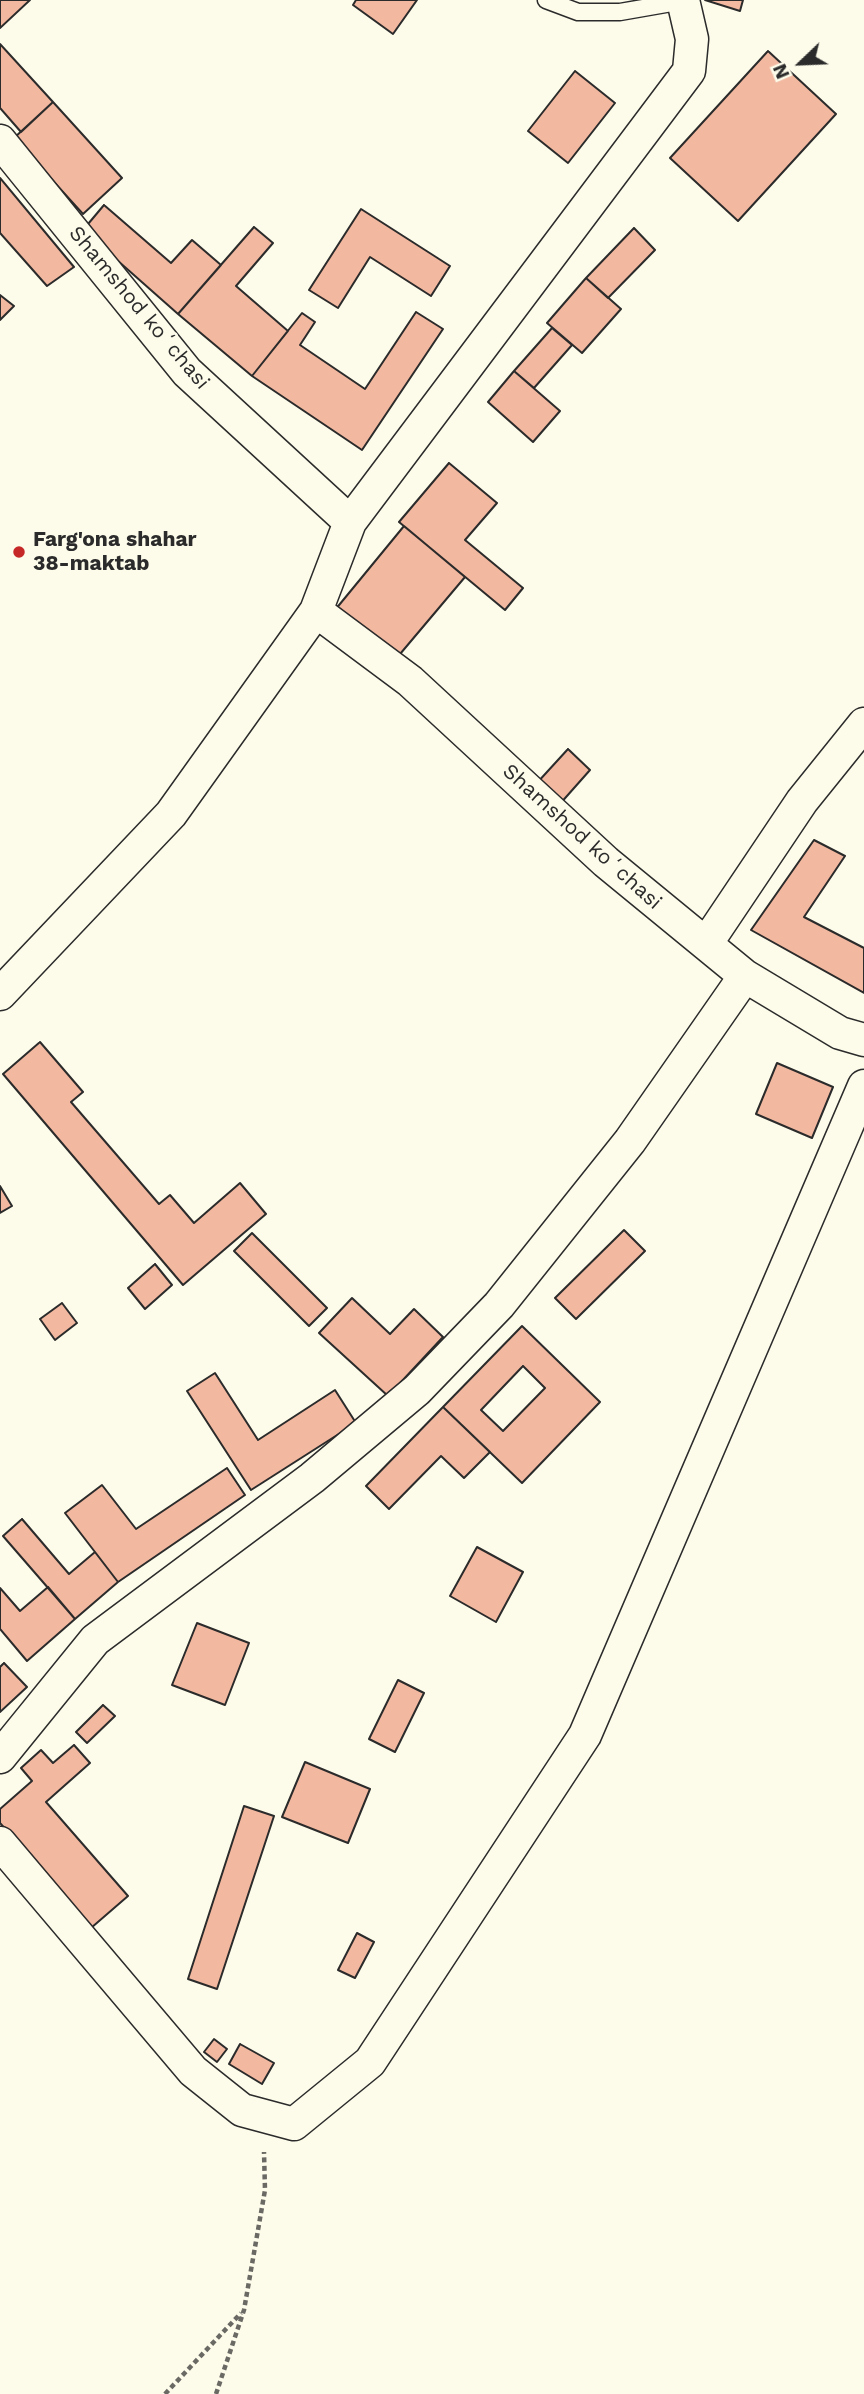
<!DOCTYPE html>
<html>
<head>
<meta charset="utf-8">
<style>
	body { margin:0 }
	#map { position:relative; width:864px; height:2394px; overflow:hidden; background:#fdfbea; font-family:"Work Sans",sans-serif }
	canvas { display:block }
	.north { position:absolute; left:766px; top:28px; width:70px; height:70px; -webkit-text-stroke:5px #fdfbea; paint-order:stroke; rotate:247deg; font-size:19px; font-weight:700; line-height:28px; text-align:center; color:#2b2b2b }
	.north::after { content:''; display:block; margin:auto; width:24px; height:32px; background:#2b2b2b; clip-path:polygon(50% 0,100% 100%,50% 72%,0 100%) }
</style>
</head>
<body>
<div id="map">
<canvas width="864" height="2394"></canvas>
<div class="north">N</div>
</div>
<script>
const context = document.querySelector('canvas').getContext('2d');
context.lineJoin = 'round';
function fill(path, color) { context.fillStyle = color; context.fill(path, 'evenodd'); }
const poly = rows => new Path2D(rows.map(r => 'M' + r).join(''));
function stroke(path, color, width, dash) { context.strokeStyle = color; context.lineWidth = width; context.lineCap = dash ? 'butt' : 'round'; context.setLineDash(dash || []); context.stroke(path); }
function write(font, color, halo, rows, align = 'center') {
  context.font = font + ' "Work Sans",sans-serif'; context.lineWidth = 5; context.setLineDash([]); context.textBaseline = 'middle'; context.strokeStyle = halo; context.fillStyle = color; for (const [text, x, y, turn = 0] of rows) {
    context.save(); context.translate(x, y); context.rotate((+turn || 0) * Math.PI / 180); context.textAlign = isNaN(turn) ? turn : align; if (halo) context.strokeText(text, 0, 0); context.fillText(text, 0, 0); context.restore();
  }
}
const building = poly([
	[0,0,30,0,0,28,0,0],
	[356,0,417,0,393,34,353,5,356,0],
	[705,0,743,0,740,11,705,0],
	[0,44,53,102,21,132,0,108,0,44],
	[768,51,836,114,738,221,670,158,768,51],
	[575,71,615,103,568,163,528,131,575,71],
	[53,102,122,178,83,214,14,138,53,102],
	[0,178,74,267,47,286,0,233,0,178],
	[104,205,171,263,192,240,221,265,178,314,83,230,104,205],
	[361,209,450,266,431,296,370,257,338,308,309,290,361,209],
	[254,227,273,243,236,286,288,331,252,376,178,314,254,227],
	[634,228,655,250,608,298,586,278,634,228],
	[586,278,621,309,582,353,547,323,586,278],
	[0,295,14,306,0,320,0,295],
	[416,312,443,329,362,450,252,376,302,313,315,322,300,345,365,389,416,312],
	[552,328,572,345,534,388,514,371,552,328],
	[514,371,560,411,533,442,488,402,514,371],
	[449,463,497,503,465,540,523,588,505,610,399,522,449,463],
	[404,526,465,577,395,660,335,610,404,526],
	[568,749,590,770,559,805,536,784,568,749],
	[814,840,845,856,804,917,864,948,864,993,751,930,814,840],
	[40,1042,83,1092,71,1102,159,1204,170,1195,194,1223,240,1183,266,1214,183,1285,3,1074,40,1042],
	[777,1063,833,1087,812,1138,756,1114,777,1063],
	[0,1186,12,1206,0,1213,0,1186],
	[624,1230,645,1251,576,1319,555,1298,624,1230],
	[252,1233,327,1308,309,1326,234,1251,252,1233],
	[155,1264,172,1285,145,1309,128,1288,155,1264],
	[352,1298,390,1334,414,1309,443,1337,388,1396,319,1333,352,1298],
	[62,1303,77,1323,55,1340,40,1319,62,1303],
	[522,1326,600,1402,522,1483,443,1407,522,1326],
	[523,1366,545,1388,503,1431,481,1410,523,1366],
	[215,1373,258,1440,335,1390,356,1423,251,1490,187,1391,215,1373],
	[443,1407,490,1452,464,1478,441,1456,389,1509,366,1486,443,1407],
	[227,1468,245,1495,118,1582,65,1513,102,1485,136,1529,227,1468],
	[22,1519,69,1574,95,1552,118,1582,75,1619,3,1536,22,1519],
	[477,1547,523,1572,496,1622,450,1596,477,1547],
	[48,1587,75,1619,27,1661,0,1629,0,1588,20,1611,48,1587],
	[197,1623,249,1643,225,1705,172,1685,197,1623],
	[4,1663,27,1687,0,1712,0,1667,4,1663],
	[398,1680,424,1693,395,1752,369,1739,398,1680],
	[103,1705,115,1716,87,1743,76,1732,103,1705],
	[74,1745,90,1763,46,1802,128,1896,91,1928,0,1823,0,1809,32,1781,21,1768,41,1750,53,1763,74,1745],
	[305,1762,370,1789,348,1843,282,1817,305,1762],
	[244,1806,274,1816,217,1989,188,1979,244,1806],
	[357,1933,374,1942,355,1978,338,1970,357,1933],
	[214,2039,227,2049,217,2062,204,2052,214,2039],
	[240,2044,274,2063,262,2084,229,2064,240,2044]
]);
const path = poly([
	[165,2394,241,2313],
	[216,2394,244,2310,265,2190,264,2152]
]);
const service = poly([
	[546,0,578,12,620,12,683,1]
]);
const minor = poly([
	[0,141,187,372,350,522],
	[316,611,410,681,606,862,745,976,840,1033,864,1040],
	[706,944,802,801,864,724],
	[0,994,171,814,316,611,350,522,689,71,692,39,683,0],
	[0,1757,95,1640,312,1478,417,1390,499,1305,630,1141,745,976],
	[0,1843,193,2071,242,2110,294,2124,370,2062,585,1735,864,1086]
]);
const markers = [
	[19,552,7,"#c62828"]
];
const streetNames = [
	["Shamshod koʻchasi",139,308,50],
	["Shamshod koʻchasi",582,837,42]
];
const poiNames = [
	["Farg'ona shahar",33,540],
	["38-maktab",33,564]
];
fill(building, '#f2b8a0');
stroke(building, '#2b2b2b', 2);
stroke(service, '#2b2b2b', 19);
stroke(minor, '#2b2b2b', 35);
stroke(path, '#6a6964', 4.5, [5, 3.5]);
stroke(service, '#fdfbea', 16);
stroke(minor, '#fdfbea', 32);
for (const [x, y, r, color] of markers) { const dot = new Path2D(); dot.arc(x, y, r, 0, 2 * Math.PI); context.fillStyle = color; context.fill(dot); stroke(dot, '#fdfbea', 2.5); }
write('21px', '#2b2b2b', '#fdfbea', streetNames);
write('bold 21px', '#2b2b2b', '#fdfbea', poiNames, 'left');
</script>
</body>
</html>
